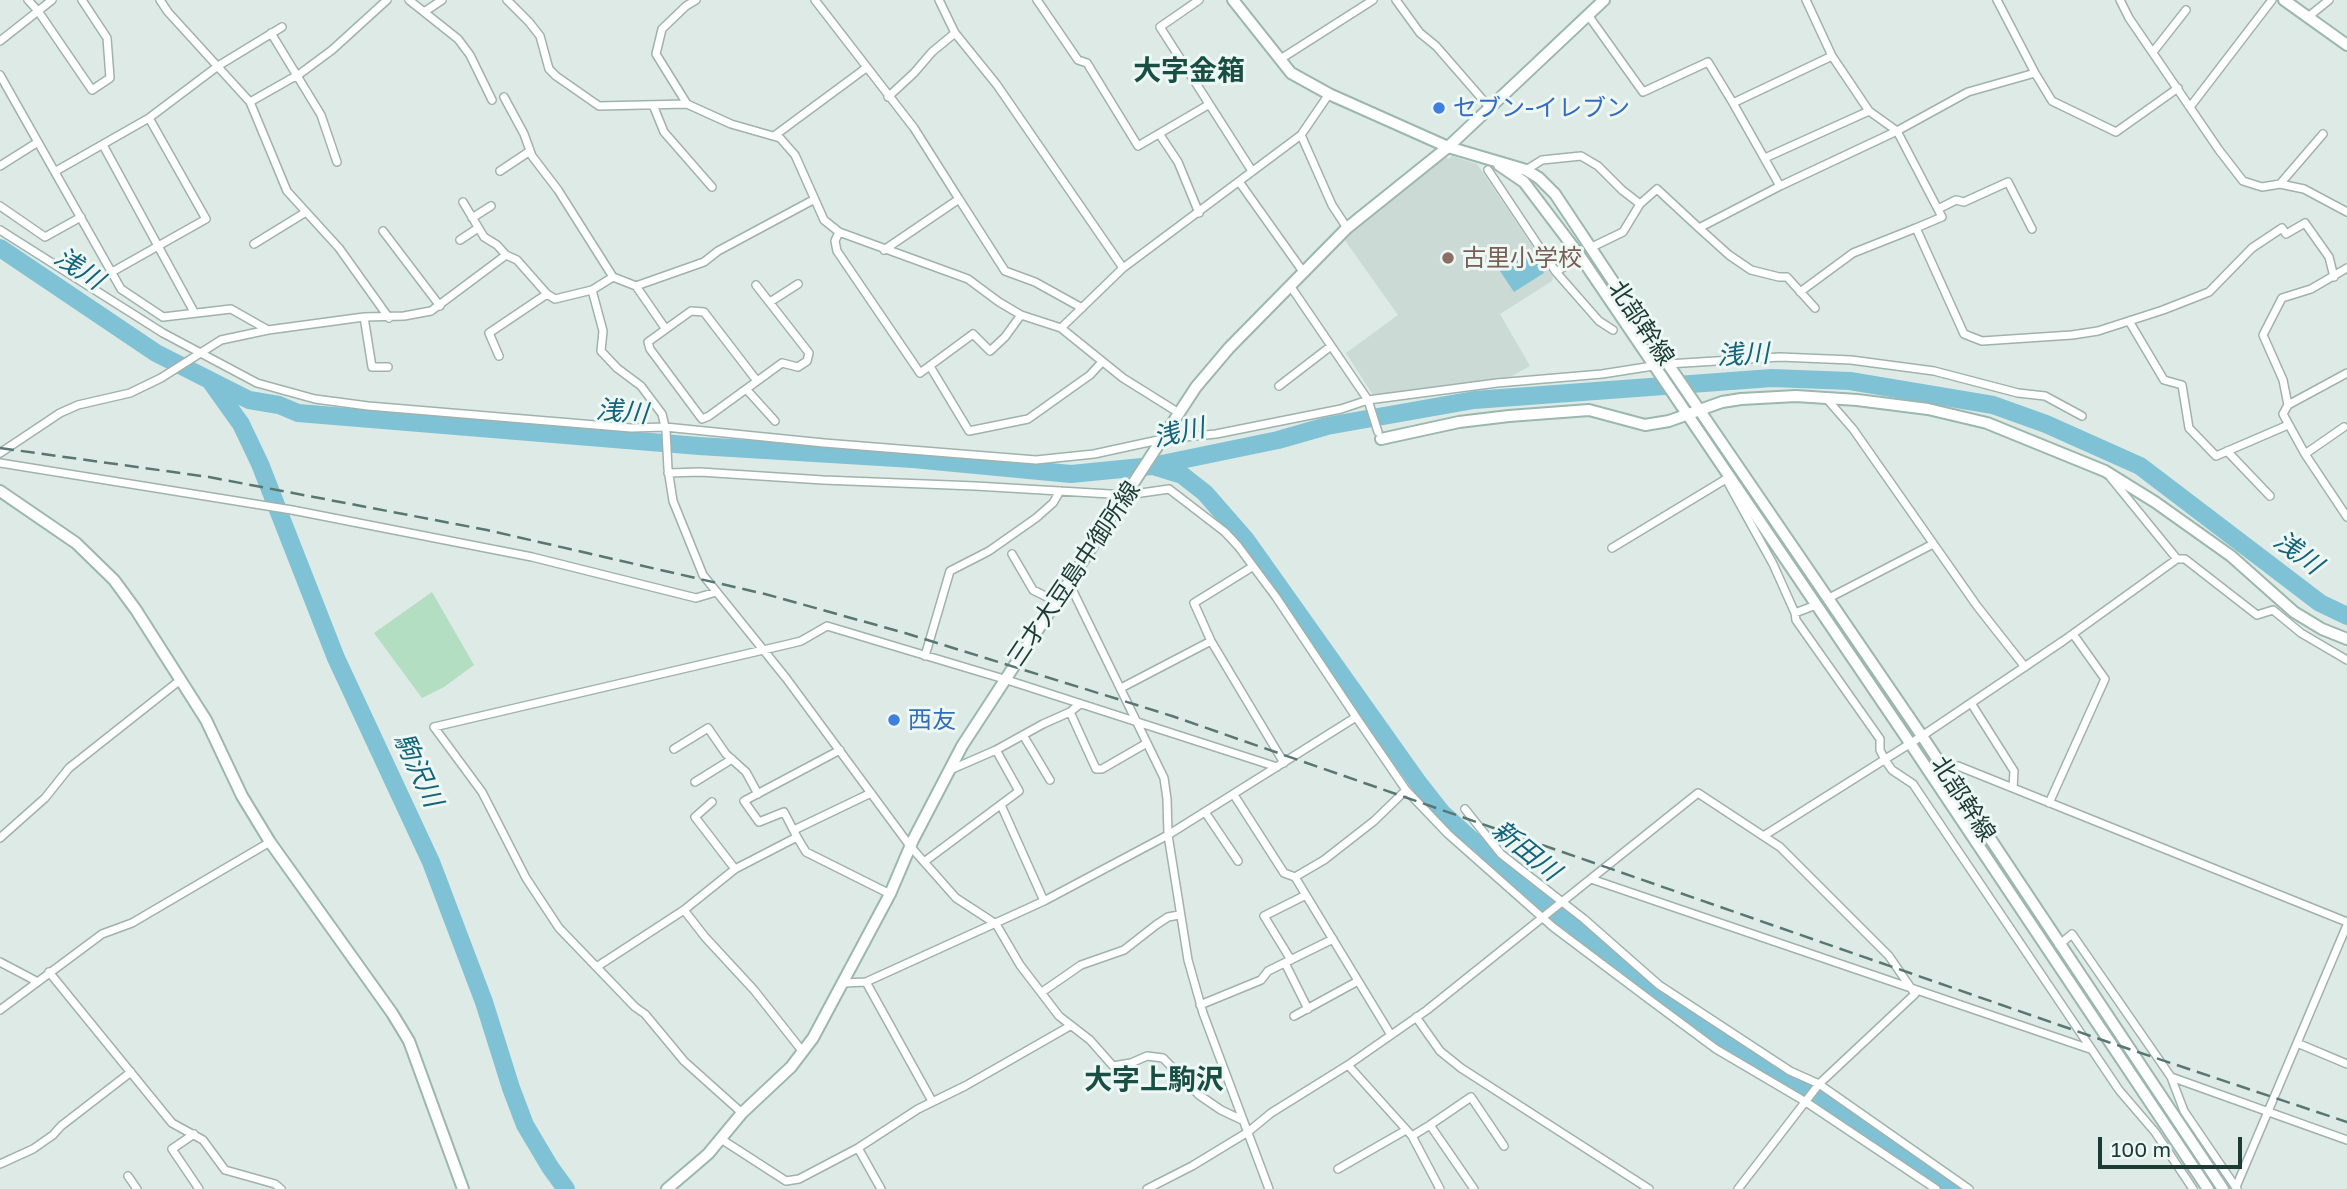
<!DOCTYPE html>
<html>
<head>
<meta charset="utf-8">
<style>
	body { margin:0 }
	#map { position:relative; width:2347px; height:1189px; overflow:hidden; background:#ddeae5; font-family:"Golos Text",sans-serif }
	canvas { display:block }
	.scale { position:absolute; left:2098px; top:1137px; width:144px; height:32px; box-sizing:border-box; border:4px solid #1d3b35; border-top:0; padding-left:9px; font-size:21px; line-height:24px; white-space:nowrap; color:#1d3b35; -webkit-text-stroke:5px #edf7f3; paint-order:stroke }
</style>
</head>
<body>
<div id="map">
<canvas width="2347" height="1189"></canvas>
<div class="scale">100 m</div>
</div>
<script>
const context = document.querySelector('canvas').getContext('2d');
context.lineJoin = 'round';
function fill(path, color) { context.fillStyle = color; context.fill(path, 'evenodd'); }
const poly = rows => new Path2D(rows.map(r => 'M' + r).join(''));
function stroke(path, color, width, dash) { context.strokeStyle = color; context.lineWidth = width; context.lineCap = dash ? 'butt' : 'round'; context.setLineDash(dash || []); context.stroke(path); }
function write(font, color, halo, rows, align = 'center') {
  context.font = font + ' "Golos Text","Noto Sans JP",sans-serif'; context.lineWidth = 6; context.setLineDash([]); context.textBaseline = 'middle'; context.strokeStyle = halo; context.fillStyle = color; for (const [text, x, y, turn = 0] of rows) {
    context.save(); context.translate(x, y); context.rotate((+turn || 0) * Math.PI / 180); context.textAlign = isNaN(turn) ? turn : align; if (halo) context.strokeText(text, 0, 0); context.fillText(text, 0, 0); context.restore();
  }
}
const built = poly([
	[1452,156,1477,164,1553,277,1552,281,1500,314,1530,366,1510,377,1373,395,1346,353,1398,315,1344,239,1370,214,1446,157,1448,159]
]);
const green = poly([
	[432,592,474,665,444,687,422,698,374,633]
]);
const water = poly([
	[1530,252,1544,273,1514,292,1500,271]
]);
const river = poly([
	[0,248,156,353,249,400,279,405,298,413,699,446,913,459,1071,474,1152,466,1278,440,1327,426,1474,400,1772,378,1850,381,1993,405,2046,424,2140,466,2320,603,2347,616],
	[211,382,241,424,260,464,336,658,431,862,484,1002,511,1088,525,1125,550,1167,566,1189],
	[1156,467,1182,475,1205,493,1246,540,1417,781,1442,813,1475,843,1559,915,1688,1015,1734,1047,1804,1087,1955,1189]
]);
const street = poly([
	[28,0,38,11,92,90,110,78,107,38,82,0],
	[160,0,168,12,250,102,287,191,339,248,389,318],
	[409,0,458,39,470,55,492,100],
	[507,0,529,22,540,36,549,69,556,76,599,106,687,104,731,124,780,138,795,155,824,220,839,232,968,279,999,302,1021,315,1061,328,1123,378,1179,413],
	[815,0,914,128,959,199,884,250],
	[939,0,955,33,997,85,1123,268],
	[1037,0,1078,60,1087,63,1138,146,1208,105],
	[1199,0,1160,27,1252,171],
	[1396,0,1420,33,1436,46,1490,108],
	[1806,0,1832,56,1869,111,1897,131,1942,217,1916,228,1964,334,1982,341,2072,335,2098,331,2163,310,2209,292,2252,248,2282,228,2286,234,2305,223,2329,257,2334,277],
	[1997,0,2035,73],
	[2120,0,2129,18,2219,150,2243,181,2262,187,2280,184,2304,189,2347,212],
	[424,12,442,0],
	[1588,15,1643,92,1708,62,1733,103,1832,56],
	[2308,17,2329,0],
	[271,33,321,115,337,162],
	[0,41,52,0],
	[2153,52,2186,10],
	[1279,60,1373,0],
	[0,75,121,289,163,317,231,309,268,330],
	[504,97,524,134,532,156,558,190,613,277],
	[888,97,914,73,932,52,955,33],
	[250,102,301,73,332,50,387,0],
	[1733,103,1780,186],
	[687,104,656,54,662,29,686,6,696,0],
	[653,105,664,132,712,187],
	[2190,107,2272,0],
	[1160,135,1178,162,1199,213],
	[1301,135,1332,205,1347,228],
	[774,136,866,68],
	[103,145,194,312],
	[1765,158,1869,111],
	[0,166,38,142],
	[1488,170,1556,272,1599,321,1613,330],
	[1526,170,1542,160,1581,156,1598,166,1622,190,1640,204,1657,189,1699,228,1780,186,1897,131,1968,92,2035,73,2052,101,2116,132,2178,88],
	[56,171,149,118,218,66,282,27],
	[500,171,530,151],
	[1240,183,1304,273],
	[2280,184,2323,134],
	[959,199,1005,271,1035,282,1082,308],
	[463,202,484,237,497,245,506,255],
	[0,206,45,237,81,217],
	[1938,209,1956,200,1964,202,2008,182,2032,229],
	[472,218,491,206],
	[1699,228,1729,255,1751,270,1779,277,1787,277,1815,308],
	[0,230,163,333,257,383,315,399,368,406,631,428,665,427,824,443,1036,460,1094,454,1163,439,1216,434,1341,409,1368,400,1497,383,1602,374,1653,366],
	[383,231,440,306],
	[839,232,835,241,837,251,920,373,973,334,990,351,1005,337,1021,315],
	[460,240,478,228],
	[254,244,306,212],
	[1590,248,1623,232,1640,204],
	[112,272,206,219,149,118],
	[1556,272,1580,256],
	[756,285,809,353,807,361,798,367,782,363,709,416,702,419,650,349,648,342,691,311,704,312,757,381],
	[636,286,665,328],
	[1291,287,1368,400,1378,432],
	[592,290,603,331,601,351,617,368,641,386,662,414,666,431,668,469,673,501,703,575,786,678,910,846,956,898,996,924,1020,965,1059,1016,1090,1040,1113,1066,1131,1063,1147,1056,1163,1058,1199,1095,1221,1110,1242,1120],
	[1800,292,1853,253,1916,228],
	[770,302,798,284],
	[364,317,372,367,388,367],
	[2129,321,2164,380,2182,385,2189,428,2216,456,2288,425],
	[1061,328,1123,268,1301,135,1329,94],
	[499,356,489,333,547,294],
	[1668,364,1780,357,1851,360,1934,371,2018,393,2045,396,2082,416],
	[931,368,969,431,1028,419,1090,375,1102,362],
	[2347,373,2288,405,2283,414,2305,454,2347,517],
	[1279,386,1331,346],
	[747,390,775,421],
	[1826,398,1853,429,1977,606,2025,667],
	[2288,405,2283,380,2263,335,2282,298,2311,289,2347,268],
	[2227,451,2270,496],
	[0,453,60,413,78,405,130,393,161,378,221,340,268,330,364,317,404,316,431,311,506,255,517,260,547,294,555,299,592,290,613,277,636,286,704,262,718,251,813,200],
	[2305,454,2344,427],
	[0,463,292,510,532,557,696,598,716,592],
	[668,473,700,472,823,480,975,486,1127,495,1169,489,1225,532,1238,546,1276,597,1356,717],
	[2111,478,2177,559],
	[1612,548,1726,479,1773,564,1795,613,1796,620,1880,739,1880,750,1885,760,1892,770,1913,784,2119,1090,2155,1132,2193,1189],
	[1012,554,1033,590,1055,601],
	[1252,567,1194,603,1211,641,1284,763],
	[1068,581,1164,778,1167,799,1168,835,1188,960,1203,1013,1269,1189],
	[1829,598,1933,544],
	[1795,613,1816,605],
	[925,656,950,571,989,551,1036,518,1053,503,1060,491],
	[1121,688,1211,641],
	[1971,703,2014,771,2013,788],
	[1080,704,1070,712,1096,769,1102,769,1147,743],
	[1023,735,1050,780],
	[674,749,708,728,726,754,746,772,758,794],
	[996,750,1043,724,1070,712],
	[1958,766,2347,922],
	[695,782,732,759],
	[1406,790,1448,834,1553,927,1650,1000,1716,1049,1806,1102,1936,1189],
	[712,802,695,817,735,869],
	[2049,803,2105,679,2073,634],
	[1001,805,1044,901],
	[1465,809,1501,854,1584,919,1659,985,1790,1071,1819,1084,1969,1189],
	[1205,812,1238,861],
	[794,830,871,793],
	[1765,835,1922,736,2063,641,2177,559,2185,559,2257,615,2273,610,2301,633,2347,660],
	[797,837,806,852,890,894],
	[0,838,45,798,69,768,179,681],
	[924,862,1019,791,996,750,950,770],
	[1295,877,1391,1035],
	[1591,879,2090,1049],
	[684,910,705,937,754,990,803,1052],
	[2059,945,2072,934,2171,1077,2184,1111,2237,1189],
	[1291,960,1264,916,1306,895],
	[0,962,36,981],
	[1285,963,1308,1009],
	[598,966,684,910,735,869,797,837,784,812,759,822,744,801,840,750],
	[49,972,172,1123,203,1140,225,1170,275,1184,281,1189],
	[866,982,932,1101],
	[844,983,866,982,1044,901,1168,835,1356,717,1406,790,1374,821,1324,860,1295,877,1284,873,1234,795],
	[1042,992,1081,965,1124,950,1156,925,1168,917,1179,915],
	[1200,1005,1261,980,1268,971,1333,939],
	[0,1010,102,934,132,923,270,842],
	[1294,1016,1358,981],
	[1416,1017,1440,1051,1461,1068,1649,1189],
	[2297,1043,2347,1064],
	[1348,1065,1412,1136,1440,1189],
	[2171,1077,2347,1140],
	[742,1113,684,1061,645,1014,635,1007,559,928,526,878,482,792,434,727,789,644,801,641,827,626,1004,679,1277,767],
	[1430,1125,1471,1097,1504,1146],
	[194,1134,172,1149,199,1189],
	[1412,1136,1430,1125,1474,1189],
	[721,1139,786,1181,799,1179,858,1148,918,1109,965,1086,1070,1026],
	[858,1148,881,1189],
	[0,1164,33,1149,53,1135,61,1126,131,1072],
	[1338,1169,1406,1130],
	[128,1176,137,1189],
	[2236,1187,2347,925],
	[1147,1189,1192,1166,1248,1132,1271,1113,1348,1065,1427,1010,1698,793,1780,847,1889,956,1915,994,1819,1084,1738,1189]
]);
const secondary = poly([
	[1233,0,1291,73,1329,94,1448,147,1526,170,1539,178,1555,194,1668,364,1922,736,2223,1189],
	[2284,0,2347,45],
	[1499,165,1524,182,1580,256,1910,743,2208,1189],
	[1381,439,1459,422,1509,416,1589,410,1645,425,1669,421,1722,402,1741,399,1796,396,1857,400,1928,409,1987,423,2105,471,2155,502,2231,556,2294,612,2322,629,2347,639],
	[0,491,76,543,114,580,136,610,206,720,242,796,270,842,392,1013,409,1041,463,1189],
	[667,1189,708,1154,742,1113,791,1067,813,1038,890,894,913,840,962,746,1196,387,1229,348,1347,228,1448,147,1604,0]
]);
const rail = poly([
	[0,448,209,477,487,530,765,594,905,633,1172,716,2108,1042,2347,1122]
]);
const markers = [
	[1439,108,7,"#3f7fe0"],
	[1448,258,7,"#8d6e63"],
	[894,720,7,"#3f7fe0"]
];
const shopNames = [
	["セブン-イレブン",1453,108],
	["西友",908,720]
];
const educationNames = [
	["古里小学校",1462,258]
];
const streetNames = [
	["北部幹線",1641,323,56],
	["三才大豆島中御所線",1074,574,-56],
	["北部幹線",1963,799,57]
];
const waterNames = [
	["浅川",79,269,34],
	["浅川",1743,355,-3],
	["浅川",622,412,5],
	["浅川",1179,433,-12],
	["浅川",2298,553,37],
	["駒沢川",418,770,65],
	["新田川",1526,851,39]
];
const quarterNames = [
	["大字金箱",1189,71],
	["大字上駒沢",1154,1080]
];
fill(built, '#cbdad4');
fill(green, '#b3dec1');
fill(water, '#7fc2d5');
stroke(river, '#7fc2d5', 18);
stroke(street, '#a0b2ad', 10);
stroke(secondary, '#9bb7af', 14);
stroke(street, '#fff', 7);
stroke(secondary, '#fff', 10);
stroke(rail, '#577770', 2.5, [14, 7]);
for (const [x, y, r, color] of markers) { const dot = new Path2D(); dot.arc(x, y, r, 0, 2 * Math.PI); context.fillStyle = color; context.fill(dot); stroke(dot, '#edf7f3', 2.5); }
write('24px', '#366cbe', '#edf7f3', shopNames, 'left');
write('24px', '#785e54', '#edf7f3', educationNames, 'left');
write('24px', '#1d3b35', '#edf7f3', streetNames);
write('italic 26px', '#13637b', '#edf7f3', waterNames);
write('bold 28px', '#184e44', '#edf7f3', quarterNames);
</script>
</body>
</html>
